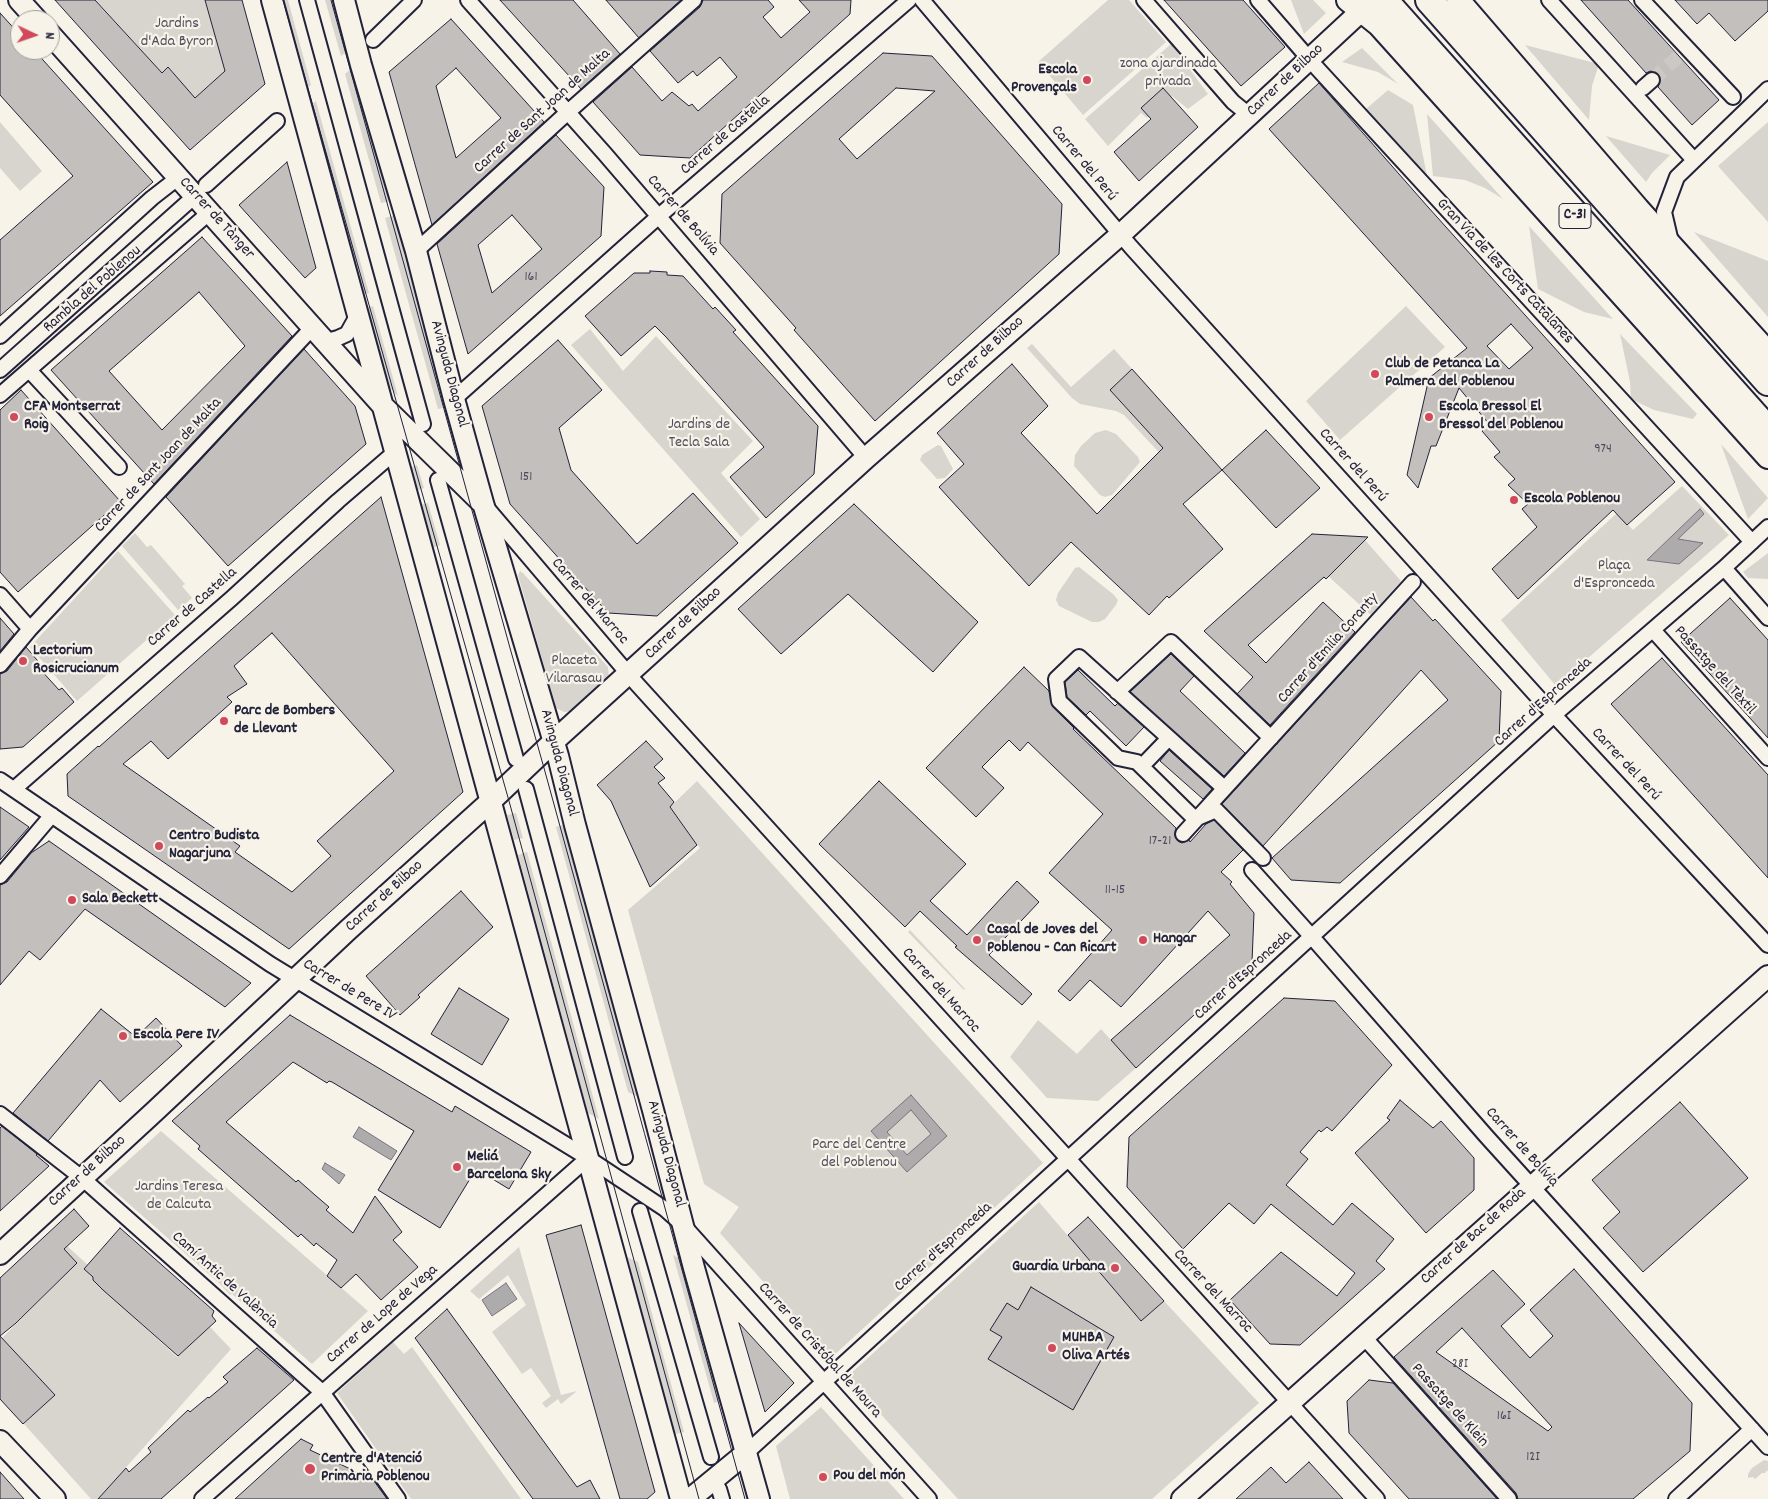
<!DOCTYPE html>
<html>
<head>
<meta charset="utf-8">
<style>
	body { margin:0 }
	#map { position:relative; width:1768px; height:1499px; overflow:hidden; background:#f7f3e8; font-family:Dekko,sans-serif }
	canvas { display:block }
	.north { position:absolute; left:10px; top:10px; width:50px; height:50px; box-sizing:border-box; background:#f7f3e8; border:1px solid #a29fa3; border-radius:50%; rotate:93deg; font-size:14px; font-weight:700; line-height:20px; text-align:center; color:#22223b }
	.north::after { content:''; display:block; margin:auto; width:18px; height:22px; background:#d1495b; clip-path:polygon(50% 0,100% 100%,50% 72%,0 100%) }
</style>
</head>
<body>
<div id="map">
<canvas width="1768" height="1499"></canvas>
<div class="north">N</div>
</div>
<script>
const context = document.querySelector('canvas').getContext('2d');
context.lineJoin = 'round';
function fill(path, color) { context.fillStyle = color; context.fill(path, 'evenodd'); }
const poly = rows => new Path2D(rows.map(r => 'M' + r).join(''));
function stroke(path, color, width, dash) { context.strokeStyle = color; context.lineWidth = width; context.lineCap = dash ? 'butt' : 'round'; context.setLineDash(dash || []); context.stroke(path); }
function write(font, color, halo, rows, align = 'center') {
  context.font = font + ' Dekko,sans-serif'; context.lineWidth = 4.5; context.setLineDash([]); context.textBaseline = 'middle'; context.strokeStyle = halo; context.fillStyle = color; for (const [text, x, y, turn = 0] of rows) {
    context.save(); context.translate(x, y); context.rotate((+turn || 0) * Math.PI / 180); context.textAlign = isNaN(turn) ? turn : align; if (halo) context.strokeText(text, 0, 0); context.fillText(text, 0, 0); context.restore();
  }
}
const green = poly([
	[96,0,205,0,225,71,166,123,150,106,179,80,168,67,162,73],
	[279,0,288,0,311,85,304,91],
	[325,0,335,0,349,50,341,56],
	[1108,0,1129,0,1166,42,1083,115,1038,62],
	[1291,0,1313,0,1326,13,1304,34],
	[1171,44,1208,94,1188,109,1172,96,1147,118,1141,113,1108,146,1085,119],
	[1525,45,1599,64,1592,86,1589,120],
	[1362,48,1398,84,1378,72,1342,62],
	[354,66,391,201,381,203,345,74],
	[1388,90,1413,105,1427,176,1366,109],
	[316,101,369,293,360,295,309,107],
	[1427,114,1503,199,1485,188,1465,180,1433,176],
	[0,122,42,171,20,191,0,168],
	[1768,122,1768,222,1718,166],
	[1606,136,1670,155,1652,173,1646,182],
	[395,215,447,407,438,409,385,218],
	[1529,226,1613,319,1584,312,1538,289],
	[1694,232,1768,261,1768,317],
	[373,306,398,396,384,382,364,308],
	[1406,306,1445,347,1340,440,1306,401],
	[590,329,623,371,656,336,753,441,721,473,760,519,741,537,571,345],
	[1620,334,1697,414,1693,419,1654,410,1631,399,1630,382],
	[1032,344,1071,387,1114,349,1132,369,1110,390,1200,489,1197,493,1124,415,1116,411,1080,404,1072,398,1027,348],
	[1106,430,1116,434,1138,457,1140,462,1112,495,1105,497,1100,495,1074,466,1075,455,1081,446,1095,433],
	[1721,444,1768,498,1748,519],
	[938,445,941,446,953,469,945,478,937,479,920,460,922,455],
	[417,465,424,488,415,491,409,468],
	[1682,486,1729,535,1556,686,1501,620,1617,513,1633,530],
	[428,503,440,545,432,548,420,505],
	[135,533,147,547,151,545,185,584,182,586,192,598,178,610,122,546],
	[1365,540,1401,581,1371,615,1328,576],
	[118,551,175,615,77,701,30,647],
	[1768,553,1768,579,1748,578,1743,572],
	[1079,567,1113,594,1118,600,1116,605,1105,619,1099,622,1092,622,1059,606,1056,600,1058,593,1075,568],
	[520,571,523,573,608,667,609,678,576,711,564,712,556,708,518,575],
	[697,781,1043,1163,831,1358,720,1233,739,1207,704,1184,628,910,700,848,670,807],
	[516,813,523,838,514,840,507,815],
	[565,824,640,1098,628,1092,556,827],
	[527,852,599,1119,588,1113,518,855],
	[910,930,965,989,964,990,908,932],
	[1038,1020,1077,1054,1101,1029,1136,1068,1098,1101,1047,1098,1010,1057],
	[161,1131,368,1311,312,1364,232,1294,230,1295,220,1284,104,1182],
	[1039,1202,1141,1321,1164,1301,1259,1403,1152,1499,958,1499,847,1377],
	[67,1246,88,1265,84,1269,95,1278,93,1280,177,1357,210,1327,231,1349,98,1499,91,1499,24,1424,54,1395,2,1338,77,1263,64,1249],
	[519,1247,561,1395,577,1391,561,1404,558,1399,546,1408,542,1403,551,1396,531,1368,522,1374,492,1332,526,1305,508,1275,479,1299,470,1291],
	[673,1255,684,1261,723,1400,714,1403],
	[627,1257,638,1262,684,1432,675,1434],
	[393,1342,404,1354,412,1347,521,1499,411,1499,337,1393],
	[821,1407,904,1499,790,1499,776,1446],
	[1764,1460,1768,1461,1768,1472,1767,1470,1765,1473,1762,1473,1755,1479,1753,1477,1748,1478,1748,1474,1752,1468]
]);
const water = poly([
	[1700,509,1704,514,1678,539,1703,543,1679,564,1647,560,1700,509],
	[911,1095,947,1136,907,1172,871,1131,911,1095],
	[911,1110,931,1134,907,1155,887,1132,911,1110],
	[359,1127,397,1151,391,1160,353,1137,359,1127],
	[325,1163,345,1175,339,1184,322,1169,325,1163],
	[506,1283,517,1299,492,1316,482,1300,506,1283]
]);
const building = poly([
	[55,0,95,0,162,73,168,67,195,98,225,71,205,0,242,0,265,84,190,150,55,0],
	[500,0,573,0,620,54,581,89,500,0],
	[606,0,681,0,639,38,606,0],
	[703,0,768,0,774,7,763,17,781,38,810,12,799,0,851,0,850,14,690,158,640,155,593,102,632,67,662,101,672,92,689,106,692,104,698,111,737,77,720,57,697,76,693,71,678,83,650,51,700,7,703,0],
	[1164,0,1243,0,1285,47,1241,86,1164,0],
	[1581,0,1628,0,1719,100,1692,125,1658,87,1661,79,1658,74,1651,71,1646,73,1581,0],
	[1675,0,1768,0,1768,11,1735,41,1709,13,1697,24,1675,0],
	[0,13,20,35,20,50,34,50,153,182,0,316,0,240,73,176,0,95,0,13],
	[451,19,544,122,432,225,389,72,451,19],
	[456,68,501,118,456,158,436,86,456,68],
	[883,53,932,56,1062,204,1059,254,875,421,794,330,796,328,720,243,722,194,883,53],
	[896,88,935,91,857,159,839,139,896,88],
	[1319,83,1428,207,1675,482,1627,525,1613,510,1518,599,1492,569,1537,527,1522,509,1528,504,1508,485,1515,479,1494,457,1500,452,1482,431,1489,424,1459,388,1436,446,1431,446,1418,488,1407,475,1429,378,1467,348,1269,129,1319,83],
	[1511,324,1533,348,1509,369,1487,346,1511,324],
	[1163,88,1198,127,1139,181,1114,152,1151,119,1141,108,1163,88],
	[556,135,604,187,601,236,468,354,437,244,556,135],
	[512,215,542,249,492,293,478,245,512,215],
	[287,162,316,268,305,278,239,205,287,162],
	[202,237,292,336,154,484,51,370,202,237],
	[199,292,245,346,162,430,109,371,199,292],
	[650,271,667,272,667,275,683,276,713,309,715,307,736,330,733,332,818,426,814,474,766,518,730,477,764,447,666,337,655,326,621,356,585,316,634,273,650,273,650,271],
	[558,340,602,390,559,428,571,470,637,544,693,493,738,543,657,616,608,613,510,504,482,406,558,340],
	[304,349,355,406,366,444,228,566,166,497,304,349],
	[1012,364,1048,406,1021,433,1097,514,1163,448,1110,390,1132,369,1222,470,1183,504,1223,549,1169,598,1167,596,1149,615,1071,542,1029,586,939,487,964,464,937,433,1012,364],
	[21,390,120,501,18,592,0,572,0,410,21,390],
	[1266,430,1320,488,1276,528,1222,470,1266,430],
	[381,497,463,792,289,949,68,796,67,774,98,746,99,747,381,497],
	[272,633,394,771,317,841,331,856,292,892,235,852,240,846,123,764,151,741,168,759,232,702,227,697,247,684,234,666,272,633],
	[854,504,978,622,933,672,848,594,781,654,738,609,854,504],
	[1312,534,1368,537,1326,579,1324,577,1248,645,1266,663,1323,602,1355,632,1270,725,1237,694,1253,677,1204,631,1312,534],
	[1411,597,1433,621,1435,619,1501,691,1499,741,1340,883,1291,880,1272,858,1448,700,1421,670,1263,846,1222,804,1411,597],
	[1730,598,1768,640,1768,738,1681,642,1730,598],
	[0,618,14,634,0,651,0,618],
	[26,647,43,667,40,669,59,690,62,688,74,702,23,747,0,749,0,674,7,671,26,647],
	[1171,654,1194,676,1180,691,1245,753,1224,776,1130,692,1171,654],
	[1662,658,1768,775,1768,878,1611,704,1662,658],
	[1024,667,1049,691,1053,707,1074,728,1073,729,1176,828,1175,836,1178,841,1182,843,1189,840,1190,842,1206,824,1214,820,1243,850,1221,872,1232,882,1230,884,1254,913,1252,962,1136,1068,1111,1040,1230,935,1208,911,1121,1007,1090,980,1070,1001,1058,991,1112,930,1049,873,1103,814,1028,742,1020,751,1009,740,982,767,1004,788,976,817,926,768,1024,667],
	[1078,670,1115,706,1118,703,1144,727,1126,746,1090,711,1086,715,1067,697,1065,682,1078,670],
	[646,741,663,759,654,767,665,778,658,783,674,802,670,807,697,845,650,887,611,801,597,785,646,741],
	[1169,750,1212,789,1203,799,1160,761,1169,750],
	[879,781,966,864,930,901,967,935,1017,881,1039,902,989,955,1032,994,1022,1005,955,947,957,946,920,911,905,927,819,844,879,781],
	[0,807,29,827,0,860,0,807],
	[49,841,139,904,251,983,225,1007,85,909,40,960,29,951,0,985,0,885,7,882,31,853,49,841],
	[461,891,493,927,418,995,420,997,400,1015,366,976,461,891],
	[459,988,509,1019,482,1065,431,1034,459,988],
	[1284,998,1335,1001,1392,1065,1332,1131,1327,1127,1321,1132,1319,1130,1300,1152,1308,1159,1286,1185,1333,1225,1352,1203,1394,1239,1376,1261,1385,1269,1300,1345,1270,1344,1230,1300,1281,1252,1337,1296,1355,1273,1271,1204,1254,1224,1229,1203,1183,1249,1127,1187,1129,1137,1284,998],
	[101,1009,136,1037,156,1018,182,1046,120,1102,100,1080,48,1141,13,1113,101,1009],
	[290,1015,452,1112,455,1106,531,1152,509,1189,476,1169,440,1228,378,1190,414,1131,332,1082,329,1081,327,1083,293,1062,226,1122,296,1182,298,1180,315,1195,329,1207,326,1210,353,1233,375,1196,402,1232,393,1240,418,1267,381,1300,356,1274,341,1288,327,1276,337,1260,316,1243,314,1246,301,1234,298,1237,198,1149,200,1146,172,1121,290,1015],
	[1400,1100,1433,1128,1441,1121,1474,1158,1474,1190,1426,1233,1355,1153,1390,1120,1387,1118,1400,1100],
	[1680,1102,1748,1178,1643,1272,1603,1228,1620,1212,1592,1180,1680,1102],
	[2,1126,37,1154,36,1155,49,1166,0,1211,0,1128,2,1126],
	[74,1209,89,1226,64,1249,77,1263,16,1323,0,1336,55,1395,23,1424,0,1399,0,1278,74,1209],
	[1088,1217,1164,1301,1141,1321,1068,1235,1088,1217],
	[581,1225,655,1492,647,1499,620,1499,546,1235,581,1225],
	[120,1228,214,1311,212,1316,216,1321,178,1356,103,1290,93,1280,93,1277,84,1269,120,1228],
	[1574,1269,1692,1403,1690,1451,1633,1499,1518,1499,1516,1493,1394,1357,1493,1270,1525,1304,1501,1326,1530,1358,1553,1336,1530,1310,1574,1269],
	[1462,1328,1552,1427,1548,1431,1436,1352,1462,1328],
	[1031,1287,1114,1337,1073,1410,988,1359,1002,1337,990,1330,1007,1303,1018,1310,1031,1287],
	[447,1309,577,1487,590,1480,600,1499,533,1499,415,1338,447,1309],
	[739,1323,794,1383,765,1412,739,1323],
	[257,1348,294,1380,161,1499,98,1499,126,1468,129,1472,151,1452,148,1448,188,1410,190,1412,208,1397,209,1398,228,1382,223,1377,257,1348],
	[1369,1380,1393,1383,1497,1499,1409,1499,1349,1433,1347,1401,1369,1380],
	[301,1439,313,1445,310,1450,361,1474,366,1470,387,1499,235,1499,301,1439],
	[1309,1462,1343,1499,1236,1499,1271,1467,1286,1483,1309,1462],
	[0,1472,24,1499,0,1499,0,1472]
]);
const streetTunnel = poly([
	[1652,80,1679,56]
]);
const street = poly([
	[307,0,423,424],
	[468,0,605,154,866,458],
	[922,0,1131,247,1554,715,1768,945],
	[1144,0,1233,102,1249,115],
	[1258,0,1317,68,1752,542],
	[1549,0,1694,160],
	[1642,0,1733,97],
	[373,40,414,0],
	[1643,88,1652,80],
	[206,185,277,121],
	[1671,242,1664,212,1677,177,1768,89],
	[416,251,568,112,694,0],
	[0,336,152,198,179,177],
	[327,341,338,338,347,334,357,316],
	[0,370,187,203],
	[29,370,119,467],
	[0,395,210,212],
	[454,399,659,216,909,0],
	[438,480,516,759],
	[487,508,636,683,1377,1499],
	[1724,568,1768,618],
	[0,595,30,629],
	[1653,630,1768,758],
	[0,665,30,629,313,327],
	[1117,692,1171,642,1271,738],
	[1169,738,1224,788],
	[1142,766,1169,738,1079,657,1056,679,1059,701,1118,758,1137,762,1195,819,1216,810,1263,858],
	[0,780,270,964,588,1158,665,1209,684,1226,929,1499],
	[14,789,232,598,338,501,395,452],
	[526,789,625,1157],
	[1183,834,1413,582],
	[1252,870,1312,937,1487,1137,1768,1447],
	[0,876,52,815],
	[0,1114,82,1178,322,1392,398,1499],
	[640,1211,711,1457],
	[1363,1336,1509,1499],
	[746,1453,1554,715,1724,568,1768,527],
	[719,1489,722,1499],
	[202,1499,588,1158],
	[1676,1499,1752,1429]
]);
const secondary = poly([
	[19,0,37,20],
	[272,0,681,1499],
	[344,0,361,65,416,251,454,399,483,503,558,756,575,825,653,1110,694,1268,759,1499],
	[50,34,381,404,481,502],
	[0,1254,154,1112,349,929,491,801,553,742,866,458,1120,235,1372,1],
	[0,1441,55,1499],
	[690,1499,746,1453],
	[1182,1499,1768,976]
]);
const primary = poly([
	[1348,0,1379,25,1768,457],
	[1458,0,1638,209,1768,353]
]);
const highway = poly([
	[1384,0,1768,430],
	[1429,0,1768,382]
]);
const tram = poly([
	[283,0,509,801,699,1499],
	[331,0,510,648,544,768,745,1499]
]);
const markers = [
	[1087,80,5,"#d1495b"],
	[1375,374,5,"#d1495b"],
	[14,417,5,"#d1495b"],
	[1429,417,5,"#d1495b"],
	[1514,500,5,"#d1495b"],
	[23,661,5,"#d1495b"],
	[224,721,5,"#d1495b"],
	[159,846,5,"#d1495b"],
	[72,900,5,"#d1495b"],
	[977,940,5,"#d1495b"],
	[1143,940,5,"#d1495b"],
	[123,1036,5,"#d1495b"],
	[457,1167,5,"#d1495b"],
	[1115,1268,5,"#d1495b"],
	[1052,1348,5,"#d1495b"],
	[310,1469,6,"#d1495b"],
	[823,1477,5,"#d1495b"]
];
const numberNames = [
	["161",531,278],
	["974",1603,450],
	["151",526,478],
	["17-21",1160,842],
	["11-15",1115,891],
	["28I",1460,1365],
	["16I",1504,1417],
	["12I",1533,1458]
];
const shields = [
	[1575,216,32]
];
const shieldNames = [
	["C-31",1575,216]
];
const parkNames = [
	["Jardins",177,25],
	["d'Ada Byron",177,43],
	["zona ajardinada",1168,65],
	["privada",1168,83],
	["Jardins de",699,426],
	["Tecla Sala",699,444],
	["Plaça",1614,567],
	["d'Espronceda",1614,585],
	["Placeta",574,662],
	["Vilarasau",574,680],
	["Parc del Centre",859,1146],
	["del Poblenou",859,1164],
	["Jardins Teresa",179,1188],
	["de Calcuta",179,1206]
];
const poiNames = [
	["Escola",1077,71,"right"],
	["Provençals",1077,89,"right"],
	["Club de Petanca La",1385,365],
	["Palmera del Poblenou",1385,383],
	["CFA Montserrat",24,408],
	["Roig",24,426],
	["Escola Bressol El",1439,408],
	["Bressol del Poblenou",1439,426],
	["Escola Poblenou",1524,500],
	["Lectorium",33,652],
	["Rosicrucianum",33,670],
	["Parc de Bombers",234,712],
	["de Llevant",234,730],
	["Centro Budista",169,837],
	["Nagarjuna",169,855],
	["Sala Beckett",82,900],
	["Casal de Joves del",987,931],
	["Poblenou - Can Ricart",987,949],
	["Hangar",1153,940],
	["Escola Pere IV",133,1036],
	["Meliá",467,1158],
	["Barcelona Sky",467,1176],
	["Guardia Urbana",1105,1268,"right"],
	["MUHBA",1062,1339],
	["Oliva Artés",1062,1357],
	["Centre d'Atenció",321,1460],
	["Primària Poblenou",321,1478],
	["Pou del món",833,1477]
];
const streetNames = [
	["Carrer de Bilbao",1286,81,-43],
	["Carrer de Sant Joan de Malta",543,112,-42],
	["Carrer de Castella",726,136,-41],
	["Carrer del Perú",1083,164,50],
	["Carrer de Bolívia",682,216,49],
	["Carrer de Tànger",216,219,48],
	["Gran Via de les Corts Catalanes",1504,272,47],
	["Rambla del Poblenou",93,290,-41],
	["Carrer de Bilbao",986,353,-42],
	["Avinguda Diagonal",448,374,75],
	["Carrer de Sant Joan de Malta",159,466,-47],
	["Carrer del Perú",1352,466,48],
	["Carrer del Marroc",589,602,49],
	["Carrer de Castella",193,608,-41],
	["Carrer de Bilbao",684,624,-43],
	["Carrer d'Emilia Coranty",1329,649,-48],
	["Passatge del Tèxtil",1714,671,48],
	["Carrer d'Espronceda",1544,703,-42],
	["Avinguda Diagonal",558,763,75],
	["Carrer del Perú",1625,765,47],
	["Carrer de Bilbao",385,897,-42],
	["Carrer d'Espronceda",1244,976,-42],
	["Carrer de Pere IV",349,991,31],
	["Carrer del Marroc",940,991,48],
	["Carrer de Bolívia",1521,1148,48],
	["Avinguda Diagonal",665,1154,75],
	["Carrer de Bilbao",88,1172,-42],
	["Carrer de Bac de Roda",1474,1237,-42],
	["Carrer d'Espronceda",944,1248,-42],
	["Camí Antic de València",224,1281,42],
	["Carrer del Marroc",1212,1292,47],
	["Carrer de Lope de Vega",383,1315,-41],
	["Carrer de Cristóbal de Moura",819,1351,48],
	["Passatge de Klein",1449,1406,48]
];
fill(green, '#d8d5cf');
fill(water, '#aeabad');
stroke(water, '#76747f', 1);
fill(building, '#c2bfbd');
stroke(building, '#22223b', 1);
stroke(streetTunnel, '#ccc9c5', 14, [14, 7]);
stroke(street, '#22223b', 18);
stroke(secondary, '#22223b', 24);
stroke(primary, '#22223b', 26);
stroke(highway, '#22223b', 30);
stroke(street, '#f7f3e8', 14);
stroke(secondary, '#f7f3e8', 20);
stroke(primary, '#f7f3e8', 22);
stroke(highway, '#f7f3e8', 26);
stroke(tram, '#22223b', 1);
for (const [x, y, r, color] of markers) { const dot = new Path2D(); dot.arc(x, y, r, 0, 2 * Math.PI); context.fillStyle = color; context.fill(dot); stroke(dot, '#f7f3e8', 2); }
write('14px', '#4a495c', null, numberNames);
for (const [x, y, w] of shields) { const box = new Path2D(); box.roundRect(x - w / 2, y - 12.5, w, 25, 4); context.fillStyle = '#f7f3e8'; context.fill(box); stroke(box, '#22223b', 1); }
write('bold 15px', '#22223b', null, shieldNames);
write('16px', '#504f60', '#f7f3e8', parkNames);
write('bold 16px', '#22223b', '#f7f3e8', poiNames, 'left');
write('16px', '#22223b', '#f7f3e8', streetNames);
</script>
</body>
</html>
